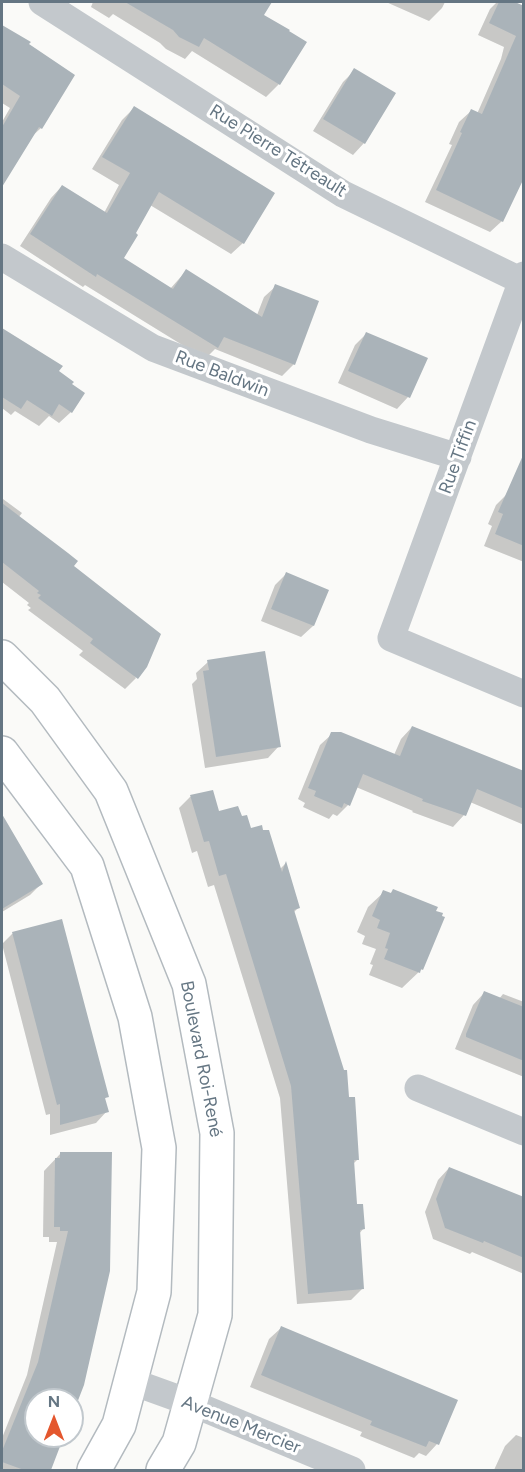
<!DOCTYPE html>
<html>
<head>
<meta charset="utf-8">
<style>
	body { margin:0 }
	#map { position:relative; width:525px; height:1472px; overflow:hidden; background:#fafaf8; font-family:Figtree,sans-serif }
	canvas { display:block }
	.frame { position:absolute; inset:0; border:3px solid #657683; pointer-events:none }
	.north { position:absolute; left:24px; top:1388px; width:60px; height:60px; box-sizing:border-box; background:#fff; border:2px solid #c1c8cd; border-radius:50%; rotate:0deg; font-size:16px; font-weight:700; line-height:24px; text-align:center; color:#657683 }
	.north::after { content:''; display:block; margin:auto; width:21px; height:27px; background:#e4572e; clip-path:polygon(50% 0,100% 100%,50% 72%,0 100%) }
</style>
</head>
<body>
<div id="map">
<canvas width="525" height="1472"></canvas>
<div class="frame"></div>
<div class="north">N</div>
</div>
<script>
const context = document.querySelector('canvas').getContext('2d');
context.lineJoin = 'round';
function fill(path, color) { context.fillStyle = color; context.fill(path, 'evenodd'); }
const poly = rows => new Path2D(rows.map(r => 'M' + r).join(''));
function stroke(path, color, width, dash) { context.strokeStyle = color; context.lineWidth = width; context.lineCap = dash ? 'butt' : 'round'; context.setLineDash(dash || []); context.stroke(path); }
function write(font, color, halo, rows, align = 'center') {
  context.font = font + ' Figtree,sans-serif'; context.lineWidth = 6; context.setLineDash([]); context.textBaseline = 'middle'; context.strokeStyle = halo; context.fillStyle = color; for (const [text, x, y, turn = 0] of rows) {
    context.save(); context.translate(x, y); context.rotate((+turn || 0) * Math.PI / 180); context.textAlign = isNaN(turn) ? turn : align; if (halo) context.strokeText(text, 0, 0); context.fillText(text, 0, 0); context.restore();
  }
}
const shadow = poly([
	[93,2,270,2,262,15,305,43,279,84,266,97,192,51,185,59,166,49,160,43,113,14,109,18,91,7],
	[386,2,445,2,442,8,429,21],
	[497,2,511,2,524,7,502,221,490,232,425,202,452,145,449,144,459,122,471,111,477,114,501,59,504,47,478,35,490,9],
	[2,26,29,43,27,45,41,128,29,139,2,184,2,122,10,108,2,103],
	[355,70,394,94,364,143,353,155,313,131,343,82],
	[134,108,243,243,231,254,150,205,122,258,170,289,186,271,257,315,264,297,276,286,294,364,282,376,215,349,205,359,85,285,83,287,20,246,51,198,62,186,104,213,119,185,92,169,122,120],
	[2,330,60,367,57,372,70,385,71,412,59,423,49,416,39,426,15,411,11,415,2,408],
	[367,333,408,397,397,409,338,383,355,345],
	[507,494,524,500,524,562,484,546,492,526,488,524,496,505],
	[3,499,22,513,18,518,136,678,125,689,79,655,83,651,28,610,31,608,27,605,29,603,2,582,2,501],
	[286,574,327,590,313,626,301,637,261,621,275,585],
	[208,662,279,746,268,758,205,768,192,684,197,679,196,673],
	[412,727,524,773,524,825,470,802,464,815,453,827,412,812,413,811,356,787,348,805,337,816,333,814,329,819,303,807,305,803,298,799,320,745,332,734,394,755,401,739],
	[212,792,218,813,241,818,279,870,286,863,299,907,293,913,358,1159,353,1164,356,1205,363,1229,359,1234,363,1288,351,1300,297,1304,280,1098,214,885,208,887,197,851,192,853,179,808,190,797],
	[2,817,41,884,30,895,2,912],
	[393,891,422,969,402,988,369,975,373,965,370,964,376,949,362,944,365,936,357,932,368,907,384,892,390,894],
	[61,921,107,1096,104,1100,107,1111,96,1123,50,1135,50,1114,46,1115,2,944,12,934],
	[484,993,499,999,503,994,524,1002,524,1077,455,1049,473,1005],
	[61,1153,110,1153,72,1412,72,1400,36,1400,36,1436,62,1436,48,1470,2,1470,2,1438,27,1375,57,1242,49,1242,49,1237,43,1237,44,1171],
	[449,1168,524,1198,524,1274,472,1252,470,1254,433,1239,425,1212,438,1180],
	[281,1328,456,1401,437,1444,426,1456,419,1453,414,1458,360,1436,362,1432,250,1387,269,1339],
	[516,1435,524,1438,524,1470,494,1470,505,1446]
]);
const building = poly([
	[125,2,272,2,264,15,290,30,289,31,307,42,280,85,204,38,199,47,179,37,173,30],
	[499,2,515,2,524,6,524,178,503,222,436,190,462,133,460,132,471,109,482,114,516,36,489,23],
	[2,25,31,42,29,44,75,75,42,129,39,127,2,187,2,127,20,96,2,84],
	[354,68,396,93,365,144,323,119],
	[134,106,275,193,244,244,159,192,136,233,138,235,124,258,173,289,186,269,262,317,275,284,319,301,295,365,224,337,218,348,97,274,96,277,30,234,62,185,107,213,130,173,102,157],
	[2,328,63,366,59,371,74,382,72,384,85,393,72,413,59,404,52,416,27,400,21,409,2,397],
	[366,332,428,358,410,398,348,371],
	[524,453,524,546,495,534,503,514,498,512],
	[2,503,68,553,78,561,74,566,161,634,147,667,138,679,90,643,93,639,38,598,41,595,37,593,39,591,2,562],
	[286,572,329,590,314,626,271,609],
	[265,651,281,747,216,757,203,671,209,670,207,660],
	[412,726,524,771,524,809,477,789,466,816,422,801,423,799,363,774,350,806,344,803,342,808,314,796,316,791,308,788,331,732,341,732,400,756],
	[213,790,219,811,238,806,242,816,247,815,251,828,262,825,263,830,269,830,282,872,286,861,300,908,294,910,344,1070,347,1070,349,1097,355,1097,359,1160,354,1160,357,1204,363,1204,365,1229,360,1230,364,1289,308,1294,291,1086,226,874,219,876,209,841,204,842,190,795],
	[2,814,43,884,2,909],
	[393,889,438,907,436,911,443,913,442,916,445,917,423,970,421,969,420,973,384,959,388,949,385,948,390,933,377,928,380,920,372,916,383,890,391,893],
	[62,919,109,1097,105,1098,109,1112,60,1125,60,1104,57,1105,12,932],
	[484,991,524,1007,524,1061,466,1037,466,1034],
	[60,1152,112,1152,110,1271,84,1385,72,1416,72,1400,36,1400,36,1436,64,1436,51,1470,24,1470,2,1462,2,1451,38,1362,68,1231,60,1231,60,1227,54,1227,55,1158,60,1158],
	[449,1167,524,1197,524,1258,484,1241,483,1243,445,1228,436,1199],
	[281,1326,458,1400,439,1445,429,1441,426,1447,370,1425,372,1421,261,1375]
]);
const street = poly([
	[42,2,343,194,524,282],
	[2,257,153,348,371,430,458,457],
	[524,275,391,638,524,694],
	[418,1088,524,1132],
	[130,1381,191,1403,352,1470]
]);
const secondary = poly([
	[2,657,45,700,111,791,189,984,217,1133,215,1315,179,1443,163,1470],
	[2,753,87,866,135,1017,159,1148,154,1292,119,1425,94,1470]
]);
const streetNames = [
	["Rue Pierre Tétreault",278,151,32],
	["Rue Baldwin",222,374,21],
	["Rue Tiffin",458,457,-70],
	["Boulevard Roi-René",201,1059,79],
	["Avenue Mercier",241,1425,22]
];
fill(shadow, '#0003');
fill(building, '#aab3b9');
stroke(secondary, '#b3babf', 36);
stroke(street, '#c3c8cc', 27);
stroke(secondary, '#fff', 33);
write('18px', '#657683', '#fff', streetNames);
</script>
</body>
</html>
